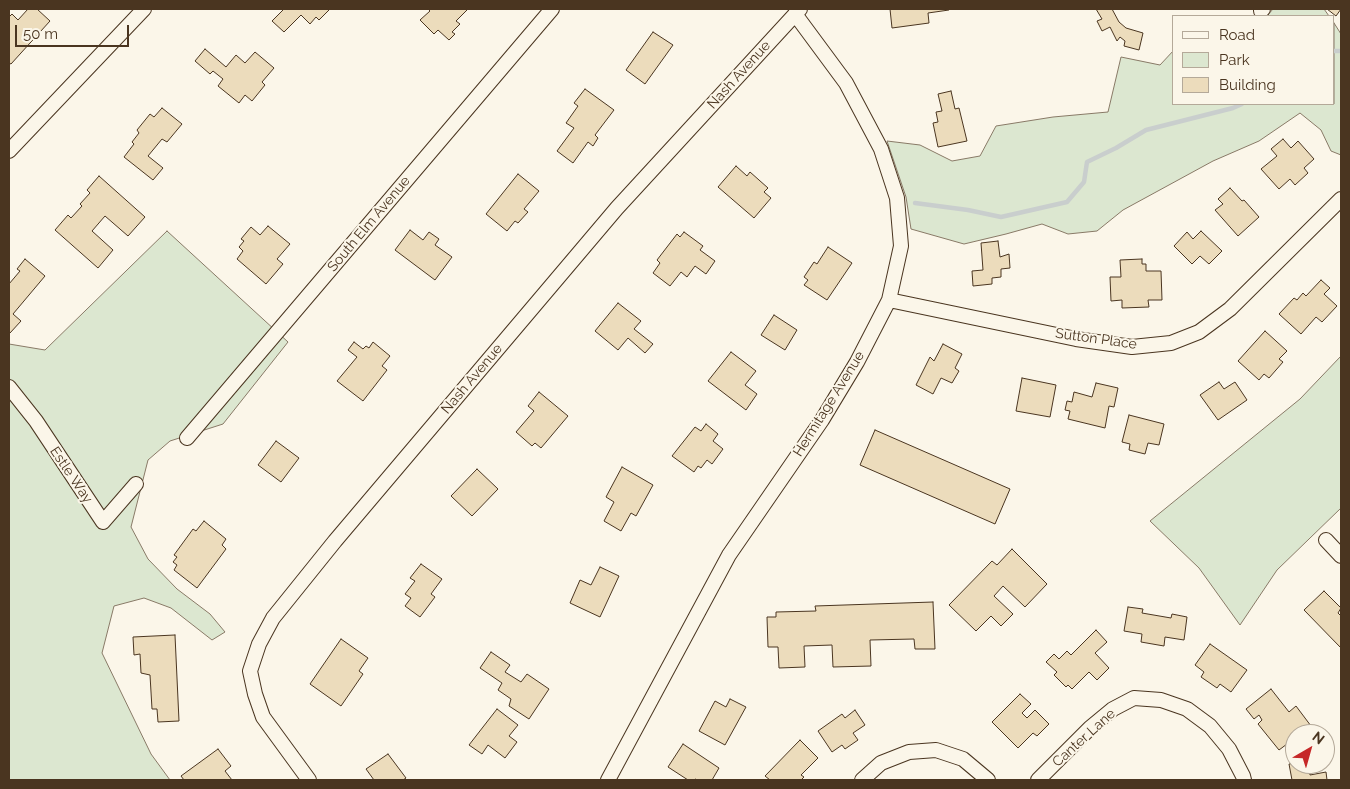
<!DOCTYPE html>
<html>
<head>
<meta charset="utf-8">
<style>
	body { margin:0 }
	#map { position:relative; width:1350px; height:789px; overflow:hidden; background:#fbf6e9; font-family:Raleway,sans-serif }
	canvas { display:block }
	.frame { position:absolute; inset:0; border:10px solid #4a3520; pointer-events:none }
	.legend { position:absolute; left:1172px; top:15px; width:162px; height:90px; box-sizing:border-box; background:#fbf6e9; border:1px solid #b4a999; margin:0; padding:6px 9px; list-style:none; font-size:15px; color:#4a3520 }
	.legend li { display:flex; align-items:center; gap:10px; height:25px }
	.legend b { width:25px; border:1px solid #b4a999 }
	.north { position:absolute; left:1285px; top:724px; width:50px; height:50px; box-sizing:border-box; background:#fbf6e9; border:1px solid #b4a999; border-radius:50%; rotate:38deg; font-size:14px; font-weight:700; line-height:20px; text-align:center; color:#4a3520 }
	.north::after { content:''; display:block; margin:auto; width:18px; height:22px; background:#c62828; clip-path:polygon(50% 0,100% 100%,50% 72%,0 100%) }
	.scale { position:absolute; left:15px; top:25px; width:114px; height:22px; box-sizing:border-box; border:2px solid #4a3520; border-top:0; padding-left:6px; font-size:15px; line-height:18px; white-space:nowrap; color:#4a3520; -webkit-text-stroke:4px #fbf6e9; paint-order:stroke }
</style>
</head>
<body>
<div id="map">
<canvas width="1350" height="789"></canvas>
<div class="frame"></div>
<ul class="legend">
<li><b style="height:6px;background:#fbf6e9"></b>Road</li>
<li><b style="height:14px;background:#dce7d0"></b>Park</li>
<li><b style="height:14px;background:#ecdcbc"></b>Building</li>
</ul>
<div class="north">N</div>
<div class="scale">50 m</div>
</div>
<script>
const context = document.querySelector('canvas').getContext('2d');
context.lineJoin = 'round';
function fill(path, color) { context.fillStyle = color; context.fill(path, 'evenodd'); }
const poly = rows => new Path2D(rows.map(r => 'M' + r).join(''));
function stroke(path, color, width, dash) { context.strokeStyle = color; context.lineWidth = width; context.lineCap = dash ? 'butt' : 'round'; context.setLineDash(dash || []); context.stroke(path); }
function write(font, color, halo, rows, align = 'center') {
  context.font = font + ' Raleway,sans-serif'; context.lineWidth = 4; context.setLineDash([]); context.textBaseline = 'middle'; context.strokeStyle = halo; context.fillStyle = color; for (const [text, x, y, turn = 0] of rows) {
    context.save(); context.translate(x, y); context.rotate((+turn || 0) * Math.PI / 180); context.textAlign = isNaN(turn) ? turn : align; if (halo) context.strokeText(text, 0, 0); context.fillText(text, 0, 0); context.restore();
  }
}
const green = poly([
	[1273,9,1324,9,1329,16,1267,16,1273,9],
	[1334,23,1341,34,1341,155,1331,151,1321,130,1300,113,1259,141,1213,161,1123,210,1097,231,1068,234,1042,224,1006,234,964,244,911,229,906,197,887,141,920,145,952,161,980,156,996,126,1053,117,1108,112,1121,57,1160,65,1174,50,1174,104,1334,104,1334,23],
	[167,231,288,342,223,424,170,441,148,460,131,527,148,559,177,589,210,614,225,632,212,640,171,608,144,598,114,606,102,653,151,754,170,780,9,780,9,344,45,350,167,231],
	[1341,356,1341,508,1277,570,1240,625,1199,568,1150,521,1300,399,1341,356]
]);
const stream = poly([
	[1334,51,1341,51],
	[915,203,968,210,1001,217,1067,202,1084,182,1087,162,1116,148,1146,130,1233,108,1242,104]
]);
const building = poly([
	[28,9,37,9,50,21,11,64,9,63,9,17,12,14,18,20,28,9],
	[284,9,330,9,319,20,316,17,310,24,301,15,284,32,272,21,284,9],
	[428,9,468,9,456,21,460,24,452,32,455,34,449,40,438,30,434,34,420,20,430,11,428,9],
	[890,9,949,9,949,10,928,13,929,23,892,28,890,9],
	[1096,9,1112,9,1119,22,1126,28,1143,33,1139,50,1124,46,1125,41,1120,37,1117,41,1110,27,1102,31,1097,21,1102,19,1096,9],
	[1327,9,1341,9,1336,16,1327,9],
	[653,32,673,45,645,84,626,70,653,32],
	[205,49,226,67,236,55,245,63,255,52,274,68,262,82,265,85,252,101,245,95,239,103,218,86,223,79,213,71,210,74,195,61,205,49],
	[585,89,614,110,595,135,598,138,593,146,588,142,573,163,557,151,574,128,566,123,578,106,574,103,585,89],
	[951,91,955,109,959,108,967,141,938,147,933,123,938,122,936,112,942,111,938,94,951,91],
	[162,108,182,124,167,142,162,139,148,156,163,168,153,180,124,157,134,144,132,142,139,133,137,130,150,114,154,117,162,108],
	[1283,139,1291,148,1298,141,1314,159,1304,168,1308,173,1295,185,1290,179,1279,189,1261,169,1277,156,1271,149,1283,139],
	[736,166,747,176,750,172,768,188,764,192,771,198,754,218,718,187,736,166],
	[518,174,539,191,524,209,528,212,518,223,515,221,507,231,486,214,518,174],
	[99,176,145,217,128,236,105,216,92,231,113,250,98,268,55,230,68,215,71,218,82,206,80,204,90,193,87,190,99,176],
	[1230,188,1242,201,1244,200,1259,217,1238,236,1215,210,1223,204,1218,199,1230,188],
	[268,226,290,244,277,259,283,264,266,284,237,259,243,251,239,247,244,241,241,239,251,227,260,235,268,226],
	[410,230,423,240,429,232,439,239,435,245,452,257,435,280,395,250,410,230],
	[1201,231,1222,251,1209,264,1200,256,1192,264,1174,246,1187,232,1193,239,1201,231],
	[684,232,703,246,700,250,715,261,706,274,695,266,687,277,681,272,670,286,653,273,660,263,657,260,677,234,680,237,684,232],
	[998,241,1000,257,1009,254,1010,268,1001,269,1001,277,992,278,992,284,973,286,972,271,983,270,981,243,998,241],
	[828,247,852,263,827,300,804,285,808,280,804,277,814,262,817,264,828,247],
	[25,259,45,276,13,314,21,321,10,333,9,332,9,284,20,271,17,269,25,259],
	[1142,259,1142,264,1146,264,1146,271,1161,271,1162,300,1148,300,1149,307,1122,308,1122,300,1111,301,1110,277,1121,277,1120,260,1142,259],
	[1321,280,1330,288,1324,294,1337,306,1322,322,1316,317,1301,334,1279,314,1294,298,1297,300,1303,293,1306,296,1321,280],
	[618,303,641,321,634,329,653,344,645,353,628,338,618,350,595,331,618,303],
	[774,315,797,330,785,350,761,335,774,315],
	[1265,331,1287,351,1279,359,1283,362,1269,378,1264,374,1259,380,1238,361,1265,331],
	[354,342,363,349,366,346,369,348,373,342,390,356,382,366,387,370,363,401,337,381,357,357,348,350,354,342],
	[943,344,962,354,955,368,959,371,952,383,941,378,933,394,916,385,930,357,934,361,943,344],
	[731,352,756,371,745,385,757,394,746,410,708,381,731,352],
	[1022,378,1056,385,1050,417,1016,411,1022,378],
	[1219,382,1224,389,1235,382,1247,400,1218,420,1200,395,1219,382],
	[1096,383,1118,388,1114,407,1109,406,1105,428,1068,419,1070,411,1065,410,1067,401,1072,402,1074,392,1092,397,1096,383],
	[539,392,568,416,541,448,535,443,532,446,516,432,534,411,528,406,539,392],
	[1129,415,1164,424,1159,445,1148,443,1145,454,1129,450,1130,444,1122,442,1129,415],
	[706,424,718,434,713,441,723,449,712,464,707,460,701,468,698,466,694,472,672,456,695,427,701,431,706,424],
	[875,430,1010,489,995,524,860,465,875,430],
	[276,441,299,458,281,482,258,465,276,441],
	[622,467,653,485,636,516,631,513,621,531,604,521,614,502,606,497,622,467],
	[477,469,498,489,472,516,451,496,477,469],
	[204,521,226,539,222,545,226,549,197,588,174,570,177,565,173,562,177,557,174,555,193,529,196,531,204,521],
	[1012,549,1047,584,1025,607,1003,586,994,596,1013,614,1001,626,991,616,976,631,949,605,992,561,997,565,1012,549],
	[421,564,442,579,431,594,435,597,420,617,405,606,411,598,405,594,415,581,410,578,421,564],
	[600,567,619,576,600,617,570,603,580,580,591,585,600,567],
	[1324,591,1341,608,1338,613,1341,616,1341,648,1304,610,1324,591],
	[933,602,935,649,915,649,914,639,870,640,871,666,833,667,832,645,804,646,805,667,779,668,778,647,768,647,767,617,776,617,776,612,816,611,815,606,933,602],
	[1128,607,1143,609,1142,613,1171,618,1172,614,1187,617,1184,640,1165,637,1164,646,1141,642,1142,634,1124,631,1128,607],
	[1096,630,1107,642,1095,653,1109,668,1097,680,1089,672,1072,689,1068,685,1066,687,1054,675,1057,672,1046,662,1054,654,1059,659,1067,651,1071,655,1096,630],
	[175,635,179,721,158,722,157,709,152,709,150,675,141,673,140,654,134,655,133,637,175,635],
	[341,639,368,658,359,671,363,674,341,706,310,684,341,639],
	[1210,644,1247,670,1231,692,1220,684,1217,688,1201,677,1204,672,1195,665,1210,644],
	[491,652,510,665,505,672,521,682,527,674,549,689,529,719,509,706,511,699,498,690,502,683,480,668,491,652],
	[1271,689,1289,712,1296,706,1311,726,1300,734,1295,734,1295,738,1279,750,1258,724,1262,720,1259,715,1254,719,1246,709,1271,689],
	[1020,694,1031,704,1022,713,1027,718,1035,710,1049,724,1037,736,1033,733,1018,748,992,722,1020,694],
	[730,699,746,707,725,745,699,731,715,701,726,707,730,699],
	[497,709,518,725,509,736,517,742,505,758,488,745,482,754,469,745,497,709],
	[855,710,865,725,853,733,858,740,845,749,842,745,832,752,818,731,842,714,845,718,855,710],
	[800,740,818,758,801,775,804,777,801,780,770,780,765,776,800,740],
	[683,744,719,768,712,780,698,780,695,779,694,780,688,780,668,767,683,744],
	[218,749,231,766,225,771,232,780,184,780,181,776,218,749],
	[388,754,406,778,403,780,374,780,366,769,388,754],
	[1295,763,1295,764,1309,764,1310,775,1326,772,1327,780,1292,780,1289,764,1295,763]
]);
const street = poly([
	[1261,9,1261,11,1263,9],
	[9,151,144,9],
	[889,300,1076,339,1132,347,1171,343,1199,332,1230,309,1341,199],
	[9,387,36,421,103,522,136,484],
	[187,438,552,9],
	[1326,540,1341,556],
	[309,780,263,717,255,694,250,671,259,644,273,618,335,541,617,208,800,9],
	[608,780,729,555,822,420,857,362,889,300,901,246,897,198,881,149,846,83,795,14],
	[862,780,881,763,909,752,936,750,963,759,988,780],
	[1038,780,1090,728,1113,709,1134,698,1161,700,1187,709,1210,726,1229,749,1243,776,1244,780]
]);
const streetNames = [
	["Nash Avenue",739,75,-48],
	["South Elm Avenue",369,224,-50],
	["Sutton Place",1096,339,8],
	["Nash Avenue",472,379,-50],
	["Hermitage Avenue",829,404,-58],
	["Estle Way",71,475,56],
	["Canter Lane",1084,738,-42]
];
fill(green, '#dce7d0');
stroke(green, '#887966', 1);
stroke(stream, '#c9cecd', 4.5);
fill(building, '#ecdcbc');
stroke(building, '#4a3520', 1);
stroke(street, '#4a3520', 16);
stroke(street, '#fbf6e9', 14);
write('14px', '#4a3520', '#fbf6e9', streetNames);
</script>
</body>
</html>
